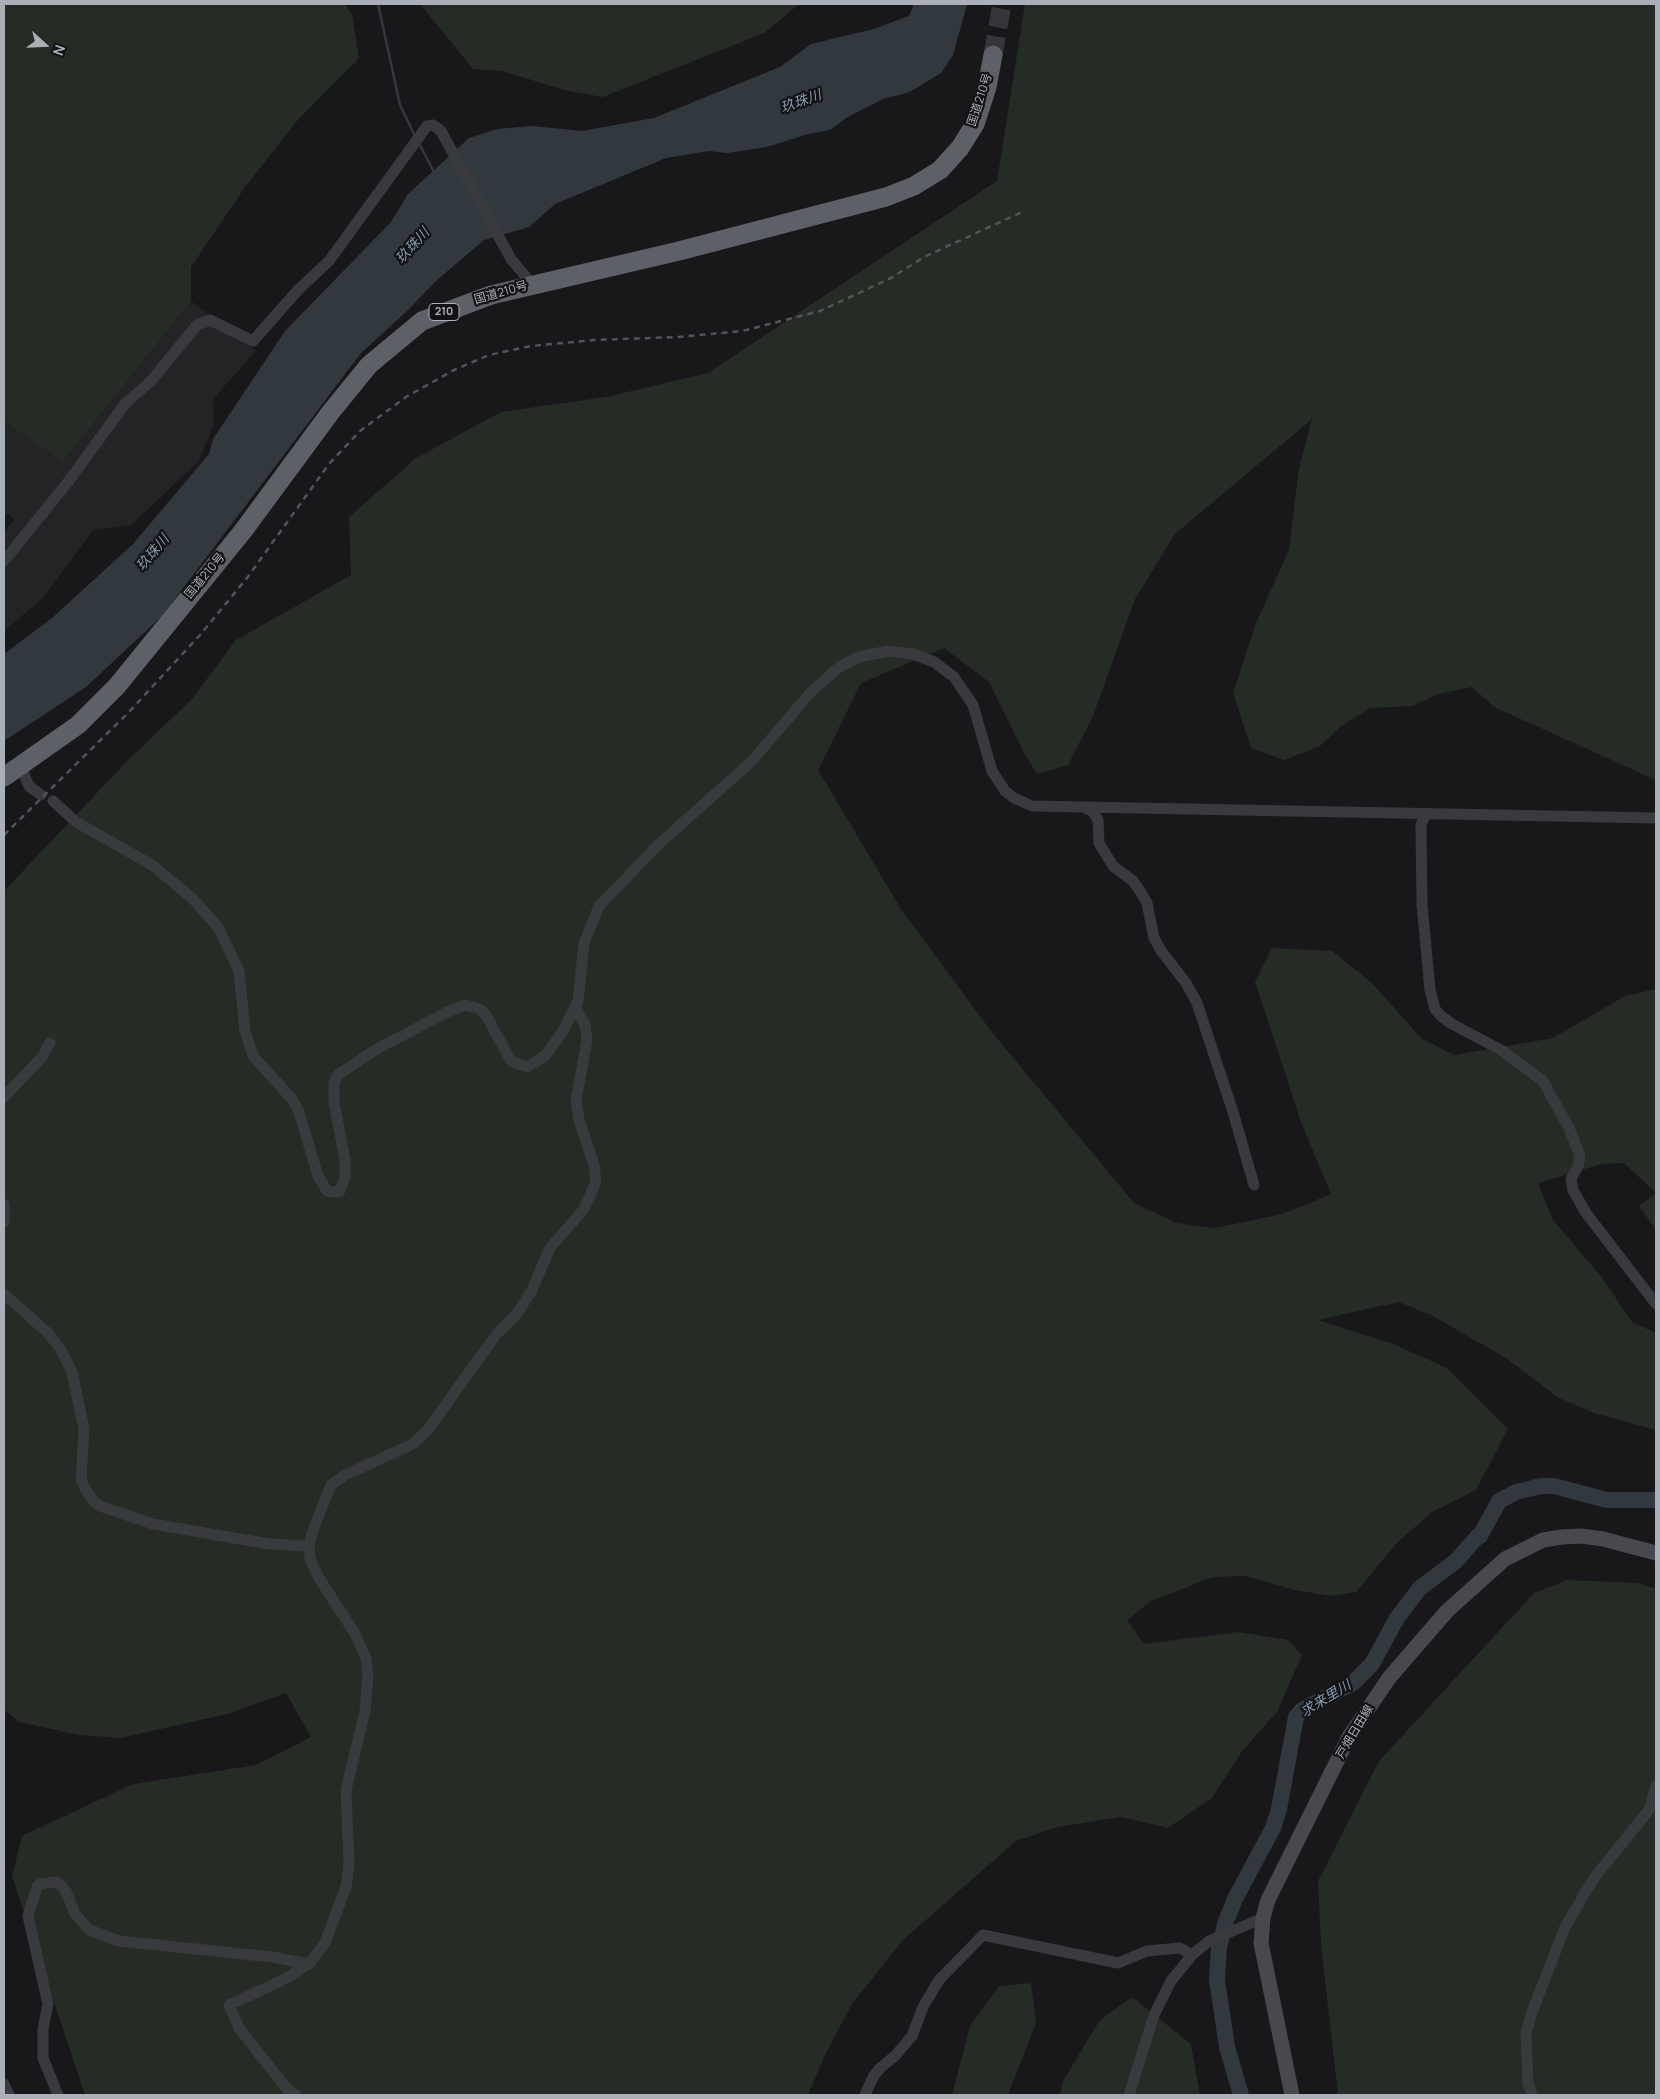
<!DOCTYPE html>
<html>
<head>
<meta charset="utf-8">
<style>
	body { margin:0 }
	#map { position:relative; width:1660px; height:2099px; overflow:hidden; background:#18181a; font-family:Manrope,sans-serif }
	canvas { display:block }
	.frame { position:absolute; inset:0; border:5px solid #abafb8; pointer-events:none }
	.north { position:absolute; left:20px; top:20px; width:50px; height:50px; -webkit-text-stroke:4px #131315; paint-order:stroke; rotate:110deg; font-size:14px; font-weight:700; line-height:20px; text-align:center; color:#abafb8 }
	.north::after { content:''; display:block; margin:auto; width:18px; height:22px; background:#abafb8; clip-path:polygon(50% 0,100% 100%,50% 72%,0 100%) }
</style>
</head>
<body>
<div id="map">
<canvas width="1660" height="2099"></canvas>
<div class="frame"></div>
<div class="north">N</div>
</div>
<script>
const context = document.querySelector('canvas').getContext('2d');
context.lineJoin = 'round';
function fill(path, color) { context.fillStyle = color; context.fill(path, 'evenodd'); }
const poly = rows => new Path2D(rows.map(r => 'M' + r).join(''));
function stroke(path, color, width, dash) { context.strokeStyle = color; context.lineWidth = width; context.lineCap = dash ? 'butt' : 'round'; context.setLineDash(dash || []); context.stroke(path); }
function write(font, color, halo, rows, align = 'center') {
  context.font = font + ' Manrope,"Noto Sans JP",sans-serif'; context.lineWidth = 4.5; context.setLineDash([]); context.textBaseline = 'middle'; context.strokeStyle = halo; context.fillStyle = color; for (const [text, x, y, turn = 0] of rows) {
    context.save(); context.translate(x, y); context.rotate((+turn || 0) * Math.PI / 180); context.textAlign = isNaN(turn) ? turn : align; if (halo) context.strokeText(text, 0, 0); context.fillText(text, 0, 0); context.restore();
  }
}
const built = poly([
	[191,301,256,351,213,399,214,424,199,461,131,525,93,530,44,597,4,631,4,532,15,519,4,512,4,421,64,461]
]);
const green = poly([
	[4,4,345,4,352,14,359,58,297,121,245,187,191,267,191,301,63,462,4,421],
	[420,4,799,4,764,33,603,97,568,91,502,71,473,69],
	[1025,4,1656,4,1656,780,1494,707,1472,687,1438,694,1412,706,1370,708,1341,726,1320,746,1284,760,1251,748,1233,693,1256,623,1289,550,1299,468,1312,419,1175,534,1135,599,1093,716,1068,765,1037,774,1024,753,989,682,944,648,861,683,818,770,901,909,991,1031,1134,1203,1177,1223,1214,1228,1283,1214,1331,1194,1301,1122,1255,982,1272,948,1332,951,1372,983,1421,1038,1454,1055,1553,1038,1625,996,1656,989,1656,1230,1639,1206,1656,1193,1624,1163,1602,1164,1538,1183,1553,1220,1601,1276,1632,1322,1656,1333,1656,1430,1594,1413,1559,1398,1506,1358,1433,1316,1399,1302,1318,1320,1393,1344,1447,1368,1508,1429,1476,1490,1432,1512,1397,1543,1356,1592,1331,1596,1295,1590,1245,1576,1213,1577,1151,1601,1127,1620,1144,1644,1239,1632,1288,1640,1302,1655,1277,1712,1242,1751,1212,1798,1168,1828,1121,1817,1057,1827,1016,1841,903,1940,852,2004,825,2055,808,2095,85,2095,12,1876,22,1836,133,1784,256,1765,311,1737,286,1693,227,1714,121,1738,79,1735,19,1722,4,1710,4,891,129,759,192,699,236,640,351,575,349,517,416,458,501,412,606,397,708,373,997,181],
	[1567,1580,1639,1583,1656,1589,1656,2095,1338,2095,1321,1945,1318,1881,1379,1761,1534,1593],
	[1031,1983,1036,2023,1008,2095,952,2095,970,2026,999,1986],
	[1132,1997,1191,2044,1200,2095,1060,2095,1063,2081,1100,2020]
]);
const water = poly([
	[914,4,967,4,953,55,941,73,910,92,883,99,846,118,830,130,808,134,767,147,727,153,709,151,666,158,555,204,529,227,484,240,437,280,406,312,361,353,162,616,86,687,4,741,4,654,52,618,133,544,209,454,213,439,285,331,391,222,408,194,469,138,497,129,532,126,582,131,654,118,780,67,811,44,874,29,909,16]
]);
const stream = poly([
	[378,4,400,105,415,136],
	[419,143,435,174]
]);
const river = poly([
	[1241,2095,1227,2047,1217,1980,1219,1947,1226,1921,1236,1897,1273,1828,1279,1809,1296,1717,1302,1710,1353,1683,1372,1664,1397,1618,1420,1588,1456,1561,1478,1536,1480,1536,1499,1501,1516,1492,1541,1486,1554,1486,1607,1500,1656,1500]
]);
const trunkTunnel = poly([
	[993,55,1002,4]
]);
const minor = poly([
	[4,561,68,482,125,404,151,381,197,325,210,320,253,341,298,290,329,261,427,126,433,125,441,131,511,259,532,284],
	[20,765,29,786,41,795],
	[53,801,76,822,152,865,192,898,218,927,239,971,245,1031,253,1056,292,1099,299,1112,318,1176,327,1191,335,1192,340,1191,345,1177,345,1160,334,1102,334,1083,338,1075,375,1050,447,1012,465,1005,480,1009,486,1015,511,1061,527,1067,545,1056,562,1033,578,1001,584,943,599,906,660,843,752,761,810,693,839,667,859,657,888,651,913,654,934,662,954,677,973,705,992,771,1005,791,1014,798,1032,806,1656,818],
	[1083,807,1092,811,1098,820,1099,843,1113,866,1133,881,1140,891,1147,903,1154,938,1162,952,1186,983,1197,1003,1233,1112,1254,1185],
	[1426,813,1421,825,1422,904,1430,990,1435,1009,1441,1016,1452,1024,1501,1050,1543,1081,1569,1128,1580,1156,1578,1166,1571,1179,1573,1190,1586,1213,1656,1304],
	[4,1097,43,1056,50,1043],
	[4,1204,4,1222],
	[4,1294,49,1334,61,1350,72,1372,84,1429,81,1481,93,1501,100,1506,153,1524,269,1544,309,1546],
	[4,2084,9,2095],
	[58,2095,43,2058,43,2029,48,2004,28,1916,37,1887,40,1884,55,1882,61,1885,66,1891,75,1914,89,1930,119,1941,272,1957,309,1964],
	[296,2095,287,2089,239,2028,229,2005,281,1981,309,1964,325,1943,346,1887,349,1864,346,1790,365,1711,368,1677,366,1658,354,1632,319,1578,310,1559,309,1546,313,1530,331,1485,345,1475,411,1445,427,1431,496,1335,516,1315,531,1292,550,1248,584,1209,596,1182,594,1165,579,1120,576,1101,587,1040,585,1025,575,1007],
	[865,2095,873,2077,880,2068,895,2056,912,2036,923,2007,939,1980,983,1935,1118,1963,1147,1951,1180,1948,1192,1955],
	[1129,2095,1154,2015,1171,1981,1193,1954,1209,1941,1263,1918],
	[1532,2095,1528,2083,1526,2034,1531,2015,1565,1927,1594,1878,1649,1810,1656,1786]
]);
const secondary = poly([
	[1292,2095,1261,1943,1263,1918,1268,1900,1349,1737,1389,1678,1447,1611,1505,1559,1543,1540,1562,1537,1581,1536,1603,1539,1656,1553]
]);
const trunk = poly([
	[4,777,78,725,117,686,243,531,330,413,369,365,422,321,491,295,679,251,886,197,914,186,940,170,960,148,975,124,987,87,993,55]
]);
const rail = poly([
	[4,835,129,712,200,635,247,578,329,464,360,431,406,397,454,370,489,355,531,346,594,340,679,337,742,331,820,311,891,278,924,257,1022,212]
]);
const shields = [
	[444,312,30]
];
const shieldNames = [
	["210",444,312]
];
const streetNames = [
	["国道210号",980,100,-72],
	["国道210号",501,293,-16],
	["国道210号",205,576,-50],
	["戸畑日田線",1355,1732,-59]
];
const waterNames = [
	["玖珠川",801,102,-20],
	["玖珠川",413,246,-48],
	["玖珠川",153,553,-50],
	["求来里川",1326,1699,-32]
];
fill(built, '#242427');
fill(green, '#242c25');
fill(water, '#31393f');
stroke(stream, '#31393f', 2.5);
stroke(river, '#31393f', 16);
stroke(trunkTunnel, '#35363a', 19, [19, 9]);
stroke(minor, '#393a3e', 11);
stroke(secondary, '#47494e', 15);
stroke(trunk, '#5d6066', 19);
stroke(rail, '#525459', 2.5, [6, 5]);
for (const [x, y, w] of shields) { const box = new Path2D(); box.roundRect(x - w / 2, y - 8.5, w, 17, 4); context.fillStyle = '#131315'; context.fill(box); stroke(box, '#abafb8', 1); }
write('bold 11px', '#abafb8', null, shieldNames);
write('12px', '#abafb8', '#131315', streetNames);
write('italic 14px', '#859cb1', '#131315', waterNames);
</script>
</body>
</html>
